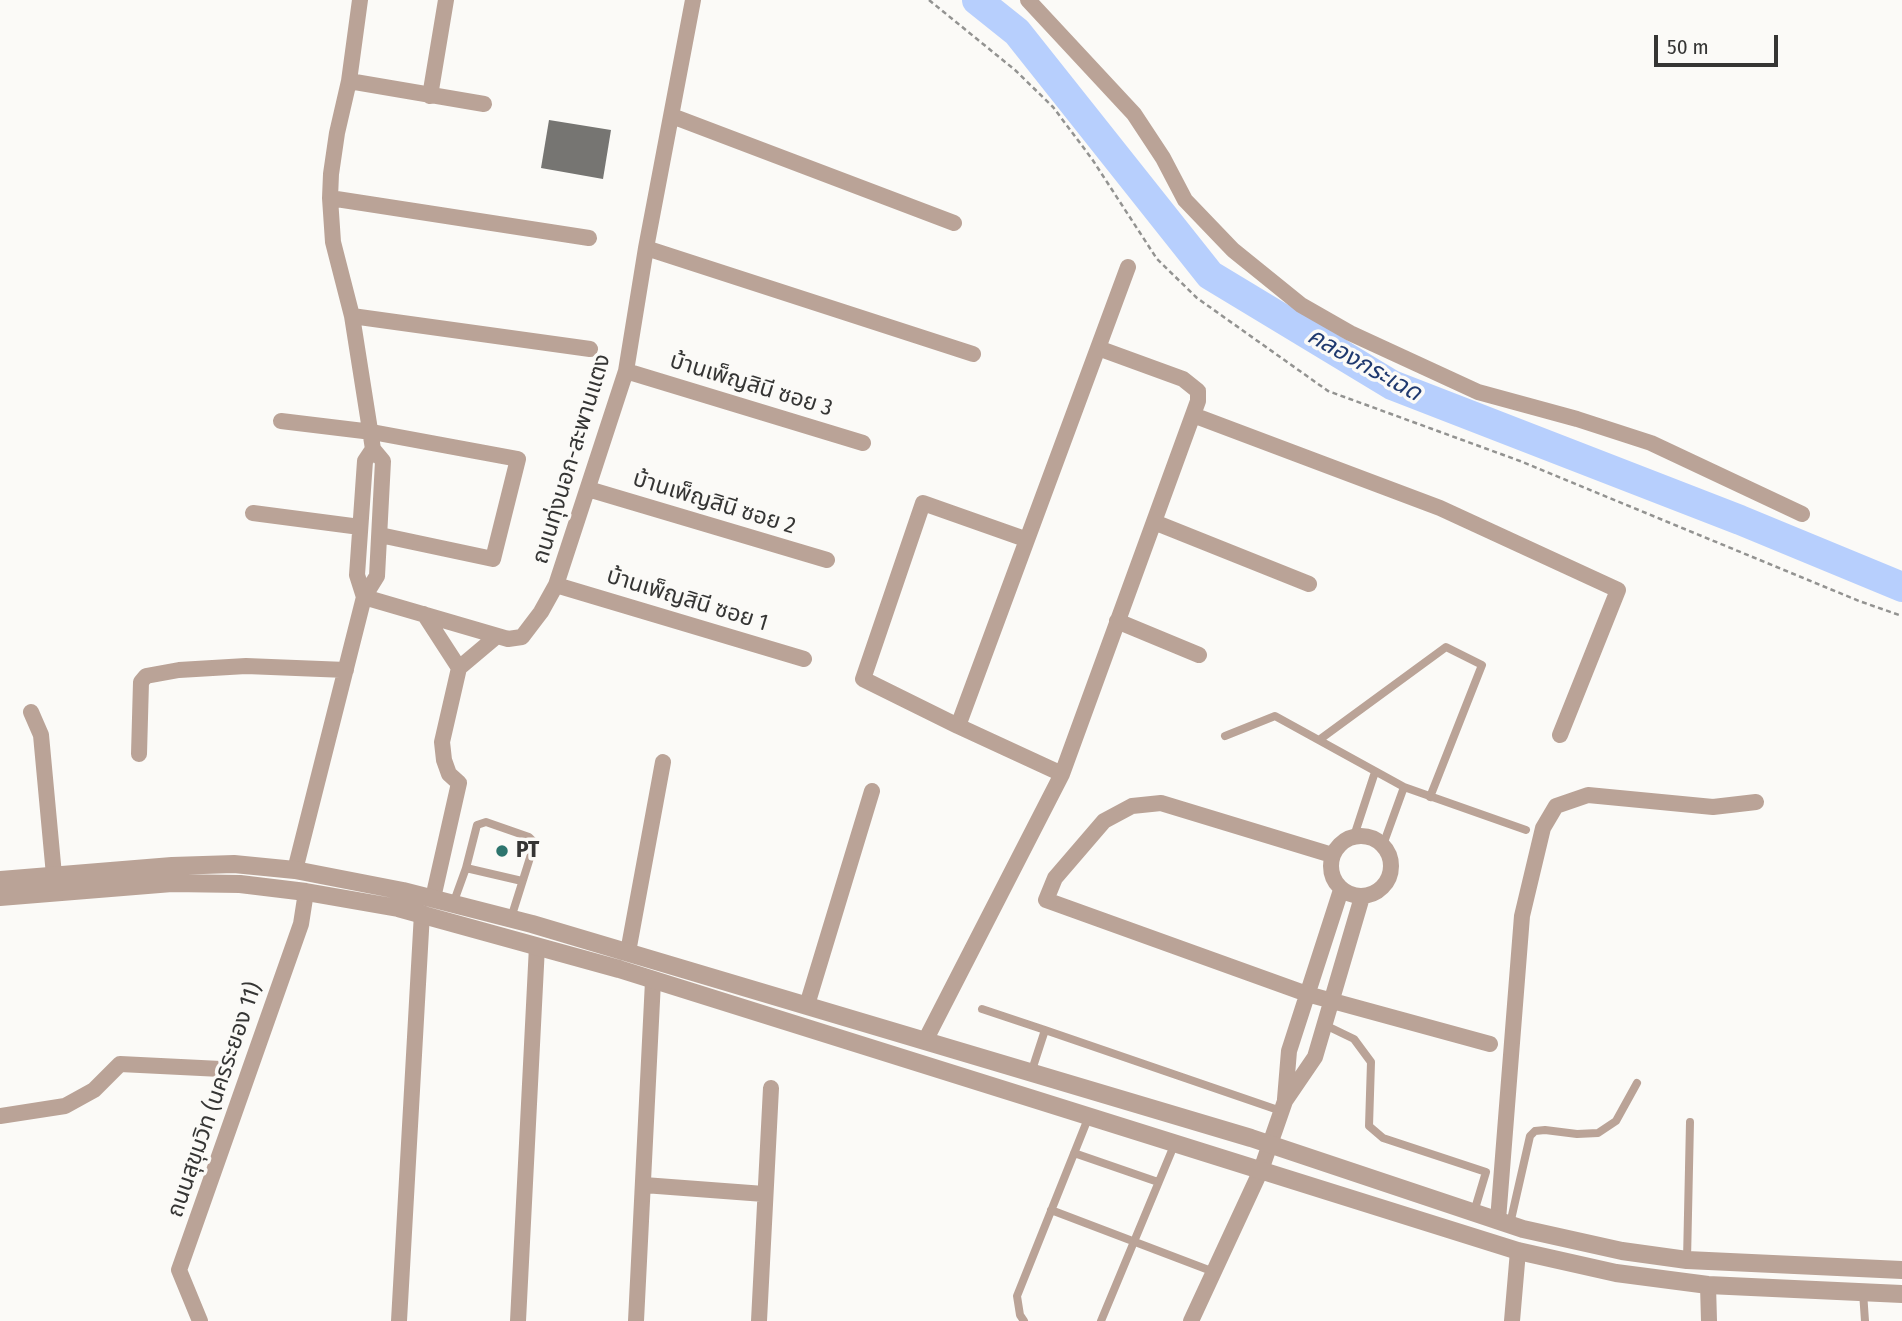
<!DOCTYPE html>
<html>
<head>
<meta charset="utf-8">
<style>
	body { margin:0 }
	#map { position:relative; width:1902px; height:1321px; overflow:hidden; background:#fbfaf7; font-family:"Fira Sans Condensed",sans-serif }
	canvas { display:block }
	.scale { position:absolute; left:1654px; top:35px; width:124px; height:32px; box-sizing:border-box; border:4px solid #353534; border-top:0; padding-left:9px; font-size:21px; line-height:24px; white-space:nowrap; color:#353534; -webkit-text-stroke:5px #fbfaf7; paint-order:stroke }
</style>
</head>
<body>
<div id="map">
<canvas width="1902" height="1321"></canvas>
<div class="scale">50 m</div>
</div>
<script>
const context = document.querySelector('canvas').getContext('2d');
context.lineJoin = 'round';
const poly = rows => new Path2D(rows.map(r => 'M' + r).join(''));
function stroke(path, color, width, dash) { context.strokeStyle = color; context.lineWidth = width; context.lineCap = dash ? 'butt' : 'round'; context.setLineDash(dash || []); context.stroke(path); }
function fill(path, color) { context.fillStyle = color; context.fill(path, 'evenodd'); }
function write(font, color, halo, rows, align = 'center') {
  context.font = font + ' "Fira Sans Condensed","Noto Sans Thai",sans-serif'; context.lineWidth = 7; context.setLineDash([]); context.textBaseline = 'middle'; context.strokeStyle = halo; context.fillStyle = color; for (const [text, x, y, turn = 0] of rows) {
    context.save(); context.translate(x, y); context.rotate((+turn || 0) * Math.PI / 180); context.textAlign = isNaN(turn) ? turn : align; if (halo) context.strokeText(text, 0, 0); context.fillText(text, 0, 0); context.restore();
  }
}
const river = poly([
	[977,0,1017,32,1210,275,1392,385,1740,520,1902,587]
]);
const building = poly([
	[549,120,611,130,603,179,541,168]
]);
const path = poly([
	[929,0,1015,70,1053,107,1092,159,1157,259,1197,298,1328,391,1520,461,1859,601,1902,616]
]);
const service = poly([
	[1225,736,1275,716,1404,787,1526,830],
	[1319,740,1446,647,1482,665,1430,797],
	[1354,836,1375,772],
	[1383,845,1404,787],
	[466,868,522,881],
	[453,904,466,868,477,825,486,822,529,837,533,841,534,845,511,918],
	[982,1009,1045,1030,1031,1073],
	[1325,1025,1354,1039,1371,1062,1369,1126,1383,1138,1486,1172,1474,1212],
	[1045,1030,1281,1111],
	[1074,1153,1158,1182],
	[1051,1210,1214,1272],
	[1510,1224,1530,1136,1535,1131,1545,1130,1577,1134,1598,1133,1616,1121,1637,1083],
	[1687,1260,1690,1122],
	[1863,1292,1865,1321],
	[1024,1321,1020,1315,1017,1296,1089,1116],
	[1101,1321,1175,1143]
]);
const minor = poly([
	[1028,0,1134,114,1163,158,1185,200,1233,250,1301,305,1350,333,1478,392,1577,419,1651,443,1802,514],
	[349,81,484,104],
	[430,96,446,0],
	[672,116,954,223],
	[330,198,589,238],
	[646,248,973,354],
	[352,316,590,349],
	[626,371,863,443],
	[1193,415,1440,508,1618,590,1560,735],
	[281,421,372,432,518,459,493,559,380,535],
	[588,489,827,560],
	[253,513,360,527],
	[1154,522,1309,584],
	[1025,539,923,503,863,679,958,726,1062,774],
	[556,585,804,659],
	[364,597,508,639,522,637,541,612,556,585,626,371,646,248,693,0],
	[364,597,357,575,365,461,373,449],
	[424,614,459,668],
	[1117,621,1199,655],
	[31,712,41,735,54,875],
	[958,726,1128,267],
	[139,754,141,682,146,676,179,670,246,666,346,670],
	'1331 866a30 30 0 1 1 60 0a30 30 0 1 1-60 0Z',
	[1332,855,1161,803,1132,806,1104,821,1055,878,1046,900,1307,994,1490,1044],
	[295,870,364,597,377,576,383,461,373,449,352,316,333,242,330,198,331,174,337,133,349,81,360,0],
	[433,898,459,783,449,774,444,760,442,742,459,668,497,636],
	[628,952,663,762],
	[807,1005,872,791],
	[925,1041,1062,774,1198,401,1198,391,1183,379,1098,348],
	[1285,1099,1289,1051,1341,890],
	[0,1116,65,1106,94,1090,120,1064,221,1069],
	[644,1185,764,1194],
	[1498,1220,1522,916,1543,828,1556,806,1588,795,1713,807,1756,802],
	[1708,1285,1709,1321],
	[200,1321,179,1270,301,924,306,892],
	[399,1321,422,913],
	[518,1321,537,946],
	[636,1321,653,981],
	[759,1321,771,1088],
	[1191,1321,1261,1170,1285,1101,1315,1057,1362,897],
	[1512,1321,1518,1251]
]);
const tertiary = poly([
	[0,880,172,866,234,864,295,870,403,891,532,924,1251,1138,1523,1229,1622,1251,1687,1260,1902,1270],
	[0,897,172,883,240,884,306,892,398,908,619,969,1518,1251,1616,1273,1708,1285,1902,1294]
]);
const markers = [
	[502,851,7,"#2d746d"]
];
const streetNames = [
	["บ้านเพ็ญสินี ซอย 3",751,385,17],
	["ถนนทุ่งนอก-สะพานแตง",572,459,-73],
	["บ้านเพ็ญสินี ซอย 2",714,503,17],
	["บ้านเพ็ญสินี ซอย 1",687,600,17],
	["ถนนสุขุมวิท (นครระยอง 11)",215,1100,-71]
];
const poiNames = [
	["PT",516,851]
];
const waterNames = [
	["คลองกระเฉด",1364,365,29]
];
stroke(river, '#b7cffd', 30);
fill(building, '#767572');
stroke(path, '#939391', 2.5, [5, 3.5]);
stroke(service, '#baa397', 8);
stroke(minor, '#baa397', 16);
stroke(tertiary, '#baa397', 18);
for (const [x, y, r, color] of markers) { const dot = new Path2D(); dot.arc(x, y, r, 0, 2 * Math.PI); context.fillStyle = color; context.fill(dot); stroke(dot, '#fbfaf7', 2.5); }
write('23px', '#353534', '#fbfaf7', streetNames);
write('bold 23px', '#353534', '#fbfaf7', poiNames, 'left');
write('italic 24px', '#1f396f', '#fbfaf7', waterNames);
</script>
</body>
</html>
